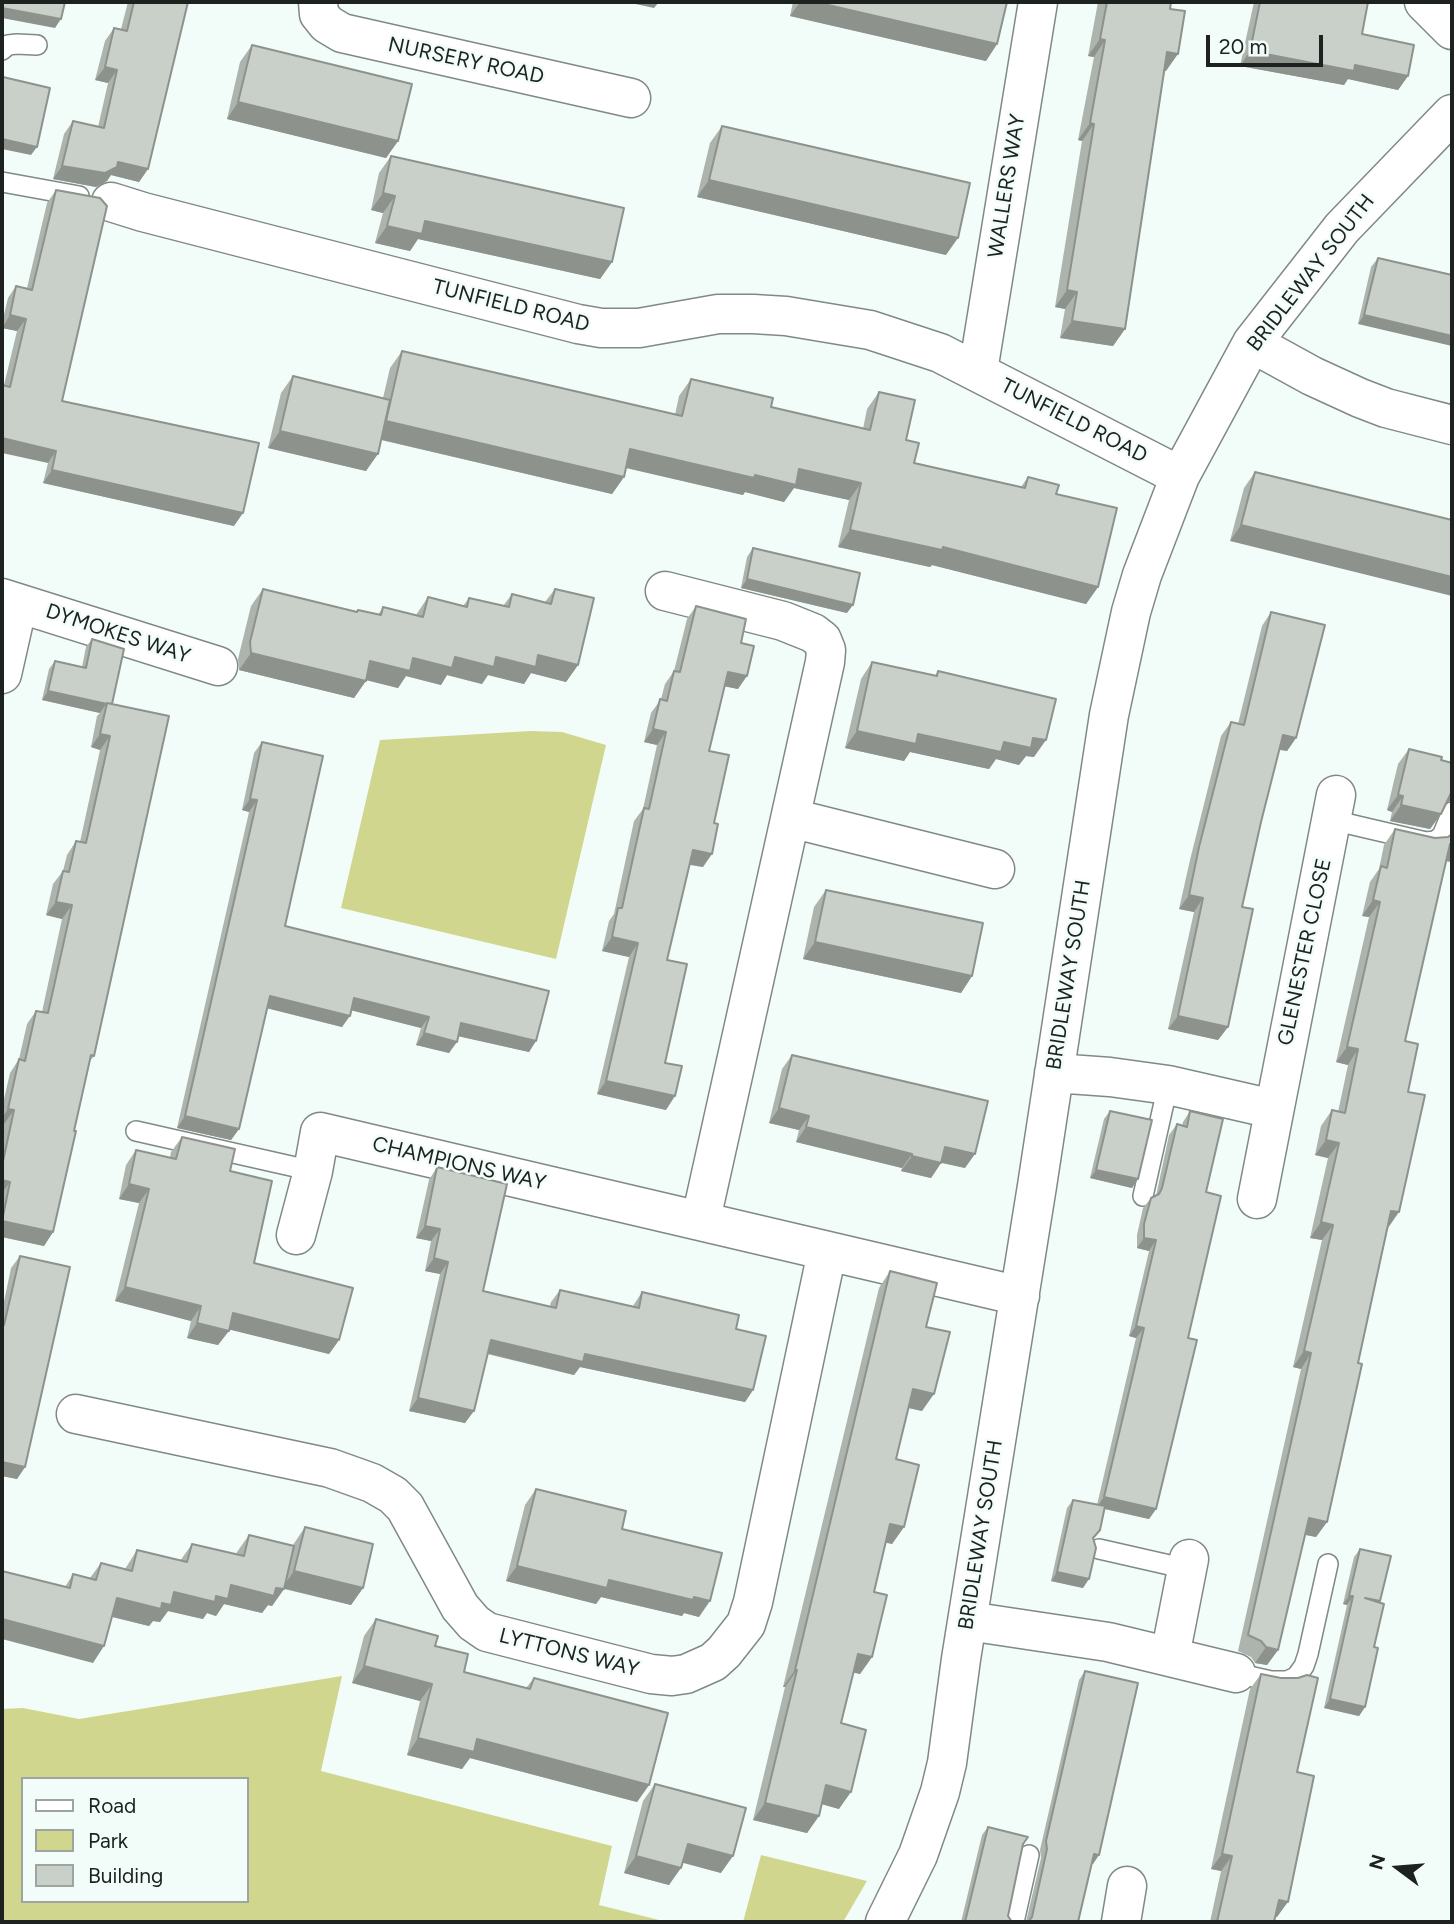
<!DOCTYPE html>
<html>
<head>
<meta charset="utf-8">
<style>
	body { margin:0 }
	#map { position:relative; width:1454px; height:1924px; overflow:hidden; background:#f2fdfa; font-family:Figtree,sans-serif }
	canvas { display:block }
	.frame { position:absolute; inset:0; border:4px solid #1d2120; pointer-events:none }
	.legend { position:absolute; left:21px; top:1777px; width:228px; height:126px; box-sizing:border-box; background:#f2fdfa; border:2px solid #9da5a3; margin:0; padding:9px 12px; list-style:none; font-size:21px; color:#1d2120 }
	.legend li { display:flex; align-items:center; gap:14px; height:35px }
	.legend b { width:35px; border:2px solid #9da5a3 }
	.north { position:absolute; left:1363px; top:1833px; width:70px; height:70px; -webkit-text-stroke:5px #f2fdfa; paint-order:stroke; rotate:286deg; font-size:19px; font-weight:700; line-height:28px; text-align:center; color:#1d2120 }
	.north::after { content:''; display:block; margin:auto; width:24px; height:32px; background:#1d2120; clip-path:polygon(50% 0,100% 100%,50% 72%,0 100%) }
	.scale { position:absolute; left:1206px; top:35px; width:117px; height:32px; box-sizing:border-box; border:4px solid #1d2120; border-top:0; padding-left:9px; font-size:21px; line-height:24px; white-space:nowrap; color:#1d2120; -webkit-text-stroke:5px #f2fdfa; paint-order:stroke }
</style>
</head>
<body>
<div id="map">
<canvas width="1454" height="1924"></canvas>
<div class="frame"></div>
<ul class="legend">
<li><b style="height:9px;background:#fff"></b>Road</li>
<li><b style="height:19px;background:#d1d68e"></b>Park</li>
<li><b style="height:19px;background:#c9d0c9"></b>Building</li>
</ul>
<div class="north">N</div>
<div class="scale">20 m</div>
</div>
<script>
const context = document.querySelector('canvas').getContext('2d');
context.lineJoin = 'round';
function fill(path, color) { context.fillStyle = color; context.fill(path, 'evenodd'); }
const poly = rows => new Path2D(rows.map(r => 'M' + r).join(''));
function stroke(path, color, width, dash) { context.strokeStyle = color; context.lineWidth = width; context.lineCap = dash ? 'butt' : 'round'; context.setLineDash(dash || []); context.stroke(path); }
function write(font, color, halo, rows, align = 'center') {
  context.font = font + ' Figtree,sans-serif'; context.lineWidth = 5; context.setLineDash([]); context.textBaseline = 'middle'; context.strokeStyle = halo; context.fillStyle = color; for (const [text, x, y, turn = 0] of rows) {
    context.save(); context.translate(x, y); context.rotate((+turn || 0) * Math.PI / 180); context.textAlign = isNaN(turn) ? turn : align; if (halo) context.strokeText(text, 0, 0); context.fillText(text, 0, 0); context.restore();
  }
}
const green = poly([
	[530,731,562,732,606,745,556,959,341,908,380,740],
	[342,1676,321,1771,612,1846,599,1905,667,1922,2,1922,2,1709,23,1708,79,1719],
	[23,1779,247,1779,247,1901,23,1901],
	[761,1855,867,1881,843,1922,743,1922]
]);
const service = poly([
	[2,50,8,45,17,44,37,45],
	[2,182,79,196],
	[1332,820,1426,842,1435,841,1442,836,1452,812],
	[136,1131,313,1171],
	[1143,1196,1168,1085],
	[1099,1549,1187,1569],
	[1236,1673,1271,1681,1287,1681,1296,1677,1304,1666,1308,1654,1328,1564],
	[1014,1922,1029,1855]
]);
const minor = poly([
	[318,2,319,14,327,24,342,33,631,98],
	[1424,2,1452,30],
	[111,202,143,212,578,324,601,328,639,328,718,314,753,314,786,316,870,330,940,353,1180,476],
	[1252,343,1312,376,1360,398,1386,408,1452,425],
	[978,371,1038,2],
	[665,591,783,621,813,633,822,640,826,650,825,662,701,1219],
	[2,598,218,666],
	[2,674,18,603],
	[791,818,995,869],
	[1054,1073,1110,1077,1168,1085,1273,1109],
	[1257,1199,1336,795],
	[296,1235,313,1171,320,1132,1020,1296],
	[76,1414,330,1468,372,1483,393,1495,405,1507,460,1607,474,1623,487,1632,651,1674,672,1676,686,1674,713,1662,724,1652,746,1624,753,1602,827,1252],
	[968,1621,1108,1642,1236,1673],
	[1170,1656,1189,1559],
	[885,1922,918,1855,940,1792,947,1763,961,1659,1037,1186,1109,715,1131,612,1142,575,1180,476,1252,343,1342,228,1452,114],
	[1121,1922,1127,1886]
]);
const wall = poly([
	[128,2,188,2,148,169,139,182,111,175,107,181,96,187,53,179,64,134,73,121,98,127,108,83,95,80,105,41,114,28,121,29],
	[793,2,1007,2,997,44,986,61,790,16],
	[1098,2,1171,2,1166,71,1164,71,1125,329,1113,346,1060,338,1065,309,1055,307,1082,141,1078,140,1094,57,1088,56],
	[1254,2,1368,2,1362,34,1408,76,1398,90,1348,79,1344,85,1240,66],
	[252,45,398,141,386,158,227,119,240,62],
	[722,126,946,255,697,197,710,143],
	[391,156,612,262,600,279,418,239,410,251,375,243,383,213,371,210,379,173],
	[56,190,62,401,234,526,43,483,48,463,4,385,17,331,2,328,2,323,8,298,16,286,27,288,47,203],
	[1378,258,1452,275,1358,324,1371,267],
	[402,351,675,415,679,396,691,379,771,407,863,429,867,409,879,392,906,440,914,463,1021,487,1028,477,1056,494,1098,587,1086,604,932,565,930,567,838,547,849,500,794,488,784,502,745,492,743,495,626,468,624,477,612,494,381,440,366,471,268,448,281,393,293,376,383,398,390,368],
	[1255,472,1452,520,1230,541,1244,488],
	[753,548,847,613,741,588,747,557],
	[263,589,356,612,358,610,378,615,383,607,416,615,428,597,463,606,469,598,503,606,512,594,545,602,555,589,578,665,566,682,531,673,524,684,488,675,482,684,447,675,441,685,406,676,398,688,366,680,354,698,239,670,238,659,251,606],
	[696,606,741,643,738,689,724,686,709,751,703,867,689,865,667,960,665,1063,666,1110,597,1094,629,957,602,951,609,921,614,914,634,821,643,809,657,745,644,742,651,713,661,699,665,684,674,671,687,619],
	[1271,612,1296,738,1287,751,1279,750,1261,822,1242,907,1228,1027,1218,1040,1168,1029,1194,912,1179,909,1190,860,1221,736,1231,722,1238,724,1262,626],
	[92,639,112,704,94,1056,89,1062,53,1232,44,1246,2,1237,2,1136,4,1124,2,1123,2,1108,10,1073,19,1059,27,1024,36,1011,42,1012,62,919,46,915,53,884,63,871,67,855,76,841,80,842,100,750,91,747,97,716,100,713,42,700,49,669,55,661,82,667,86,647],
	[872,662,935,676,938,671,1034,757,1026,756,1019,765,996,759,989,769,910,752,904,761,845,748,861,679],
	[262,742,285,926,536,1041,529,1052,458,1036,449,1053,416,1045,421,1028,351,1010,342,1027,267,1008,239,1129,231,1140,177,1128,249,812,242,810,254,753],
	[1409,749,1441,760,1451,800,1446,803,1441,814,1430,829,1390,821,1392,812,1387,810,1398,764],
	[1395,829,1452,862,1446,861,1405,1041,1408,1092,1388,1228,1358,1363,1327,1522,1316,1537,1305,1535,1278,1650,1267,1665,1255,1663,1251,1657,1238,1651,1301,1369,1293,1367,1322,1240,1310,1238,1328,1158,1315,1155,1321,1126,1332,1110,1338,1112,1348,1065,1336,1062,1369,917,1362,916,1370,882,1379,869,1384,845],
	[826,890,972,976,961,993,803,959,814,907],
	[792,1055,965,1168,941,1163,931,1178,901,1171,902,1168,796,1142,799,1130,769,1123,782,1069],
	[1110,1111,1138,1179,1132,1188,1090,1178,1104,1119],
	[1190,1111,1206,1192,1188,1338,1156,1509,1149,1519,1104,1509,1093,1539,1083,1588,1051,1581,1067,1508,1073,1500,1097,1505,1136,1338,1129,1336,1149,1251,1137,1248,1137,1235,1143,1208,1151,1198,1156,1196,1169,1135,1177,1124,1182,1126,1183,1122],
	[182,1137,230,1171,254,1263,339,1340,329,1354,229,1329,218,1345,187,1338,191,1321,115,1301,139,1203,119,1199,126,1165,136,1150,170,1158,171,1152],
	[437,1167,483,1291,550,1306,551,1302,560,1290,633,1306,642,1292,736,1329,753,1390,745,1402,580,1367,574,1375,487,1354,465,1423,409,1411,440,1274,425,1271,431,1241,416,1238,429,1180],
	[20,1256,25,1467,17,1479,2,1476,2,1311,11,1268],
	[890,1271,926,1327,922,1411,908,1408,896,1459,904,1527,892,1544,886,1542,874,1592,872,1657,860,1674,853,1672,841,1723,839,1809,822,1804,819,1816,807,1833,753,1820,785,1687,783,1687,879,1288],
	[536,1489,622,1529,699,1617,684,1613,682,1616,601,1597,596,1604,506,1581,525,1505],
	[305,1527,363,1588,351,1605,284,1589,272,1606,268,1605,262,1613,224,1604,216,1616,207,1613,203,1619,168,1611,160,1622,153,1621,149,1626,112,1617,93,1663,65,1587,73,1574,90,1578,101,1563,125,1569,137,1550,180,1561,192,1544,236,1554,237,1552,249,1535,293,1545],
	[1360,1549,1380,1601,1365,1707,1359,1716,1324,1708,1347,1605,1343,1604,1354,1557],
	[376,1619,435,1646,464,1672,526,1688,534,1678,649,1785,637,1802,470,1758,462,1769,407,1755,420,1701,352,1683,364,1636],
	[1085,1671,1099,1855,1092,1863,1078,1922,1026,1922,1041,1858,1040,1850,1079,1680],
	[1261,1674,1297,1772,1277,1917,1276,1916,1274,1922,1210,1922,1221,1871,1211,1869,1250,1689],
	[655,1784,721,1873,682,1862,669,1885,624,1873,643,1801],
	[988,1827,1008,1916,1012,1922,961,1922,982,1835],
	[1452,1888,1452,1905,1450,1905]
]);
const shadedWall = poly([
	[626,2,659,2,654,8],
	[800,2,815,2,997,44,986,61,790,16],
	[2,8,61,19,55,28,2,18],
	[1100,39,1105,40,1094,57,1088,56],
	[1250,51,1355,65,1408,76,1398,90,1348,79,1344,85,1240,66],
	[1167,52,1178,54,1166,71,1155,69],
	[105,67,117,70,108,83,95,80],
	[238,102,398,141,386,158,227,119],
	[1090,123,1094,124,1082,141,1078,140],
	[2,139,37,147,31,155,2,149],
	[118,162,148,169,139,182,111,175,107,181,96,187,53,179,62,166],
	[709,180,958,238,946,255,697,197],
	[383,193,395,196,383,213,371,210],
	[425,221,612,262,600,279,418,239,410,251,375,243,387,226],
	[1067,290,1077,292,1065,309,1055,307],
	[10,315,26,319,17,331,2,328],
	[1364,315,1452,336,1452,346,1358,324],
	[1072,321,1125,329,1113,346,1060,338],
	[386,421,624,477,612,494,374,438],
	[280,431,378,454,366,471,268,448],
	[2,438,56,451,48,463,2,453],
	[630,449,755,475,799,469,861,483,849,500,794,488,784,502,745,492,743,495,618,466],
	[52,470,243,513,234,526,43,483],
	[1241,525,1452,577,1452,596,1230,541],
	[850,530,943,547,1098,587,1086,604,932,565,930,567,838,547],
	[747,579,853,605,847,613,741,588],
	[251,653,366,681,354,698,239,670],
	[538,655,578,665,566,682,531,673,524,684,488,675,482,684,447,675,441,685,406,676,398,688,358,678,370,661,413,658,496,657],
	[728,672,747,676,738,689,718,685],
	[48,691,106,704,100,713,42,700],
	[653,729,666,732,657,745,644,742],
	[857,731,918,734,1004,742,1033,738,1046,740,1034,757,1026,756,1019,765,996,759,989,769,910,752,904,761,845,748],
	[100,734,110,736,100,750,91,747],
	[1283,735,1296,738,1287,751,1273,748],
	[1452,791,1452,800,1451,800,1441,807],
	[1398,795,1403,796,1392,812,1387,810],
	[250,799,257,800,249,812,242,810],
	[1401,805,1441,814,1430,829,1390,821],
	[1450,844,1452,845,1452,862,1439,860],
	[693,850,712,854,703,867,683,863],
	[1189,895,1203,898,1194,912,1179,909],
	[1373,900,1380,902,1369,917,1362,916],
	[56,902,72,905,62,919,46,915],
	[612,937,638,943,629,957,602,951],
	[815,942,972,976,961,993,803,959],
	[270,996,350,1016,342,1027,262,1007],
	[354,998,429,1017,421,1028,346,1009],
	[1178,1016,1228,1027,1218,1040,1168,1029],
	[461,1023,536,1041,529,1052,453,1035],
	[424,1033,457,1042,449,1053,416,1045],
	[1347,1047,1358,1049,1348,1065,1336,1062],
	[606,1081,675,1096,666,1110,597,1094],
	[779,1108,809,1116,799,1130,769,1123],
	[8,1109,14,1110,4,1124,2,1123,2,1118],
	[185,1116,239,1129,231,1140,177,1128],
	[806,1127,912,1154,902,1168,796,1142],
	[1326,1140,1339,1143,1328,1158,1315,1155],
	[945,1147,975,1154,965,1168,935,1161],
	[912,1156,941,1163,931,1178,901,1171],
	[1096,1170,1138,1179,1132,1188,1090,1178],
	[2,1180,10,1182,2,1193],
	[129,1184,149,1189,139,1203,119,1199],
	[1391,1211,1399,1212,1388,1228],
	[2,1221,53,1232,44,1246,2,1237],
	[1321,1222,1333,1225,1322,1240,1310,1238],
	[425,1226,440,1229,431,1241,416,1238],
	[1144,1238,1156,1240,1149,1251,1137,1248],
	[434,1258,448,1262,440,1274,425,1271],
	[125,1287,201,1306,191,1321,115,1301],
	[233,1313,339,1340,329,1354,223,1328],
	[197,1323,229,1331,218,1345,187,1338],
	[1136,1326,1144,1328,1136,1338,1129,1336],
	[491,1340,585,1354,753,1390,745,1402,580,1367,574,1375,482,1352],
	[1304,1351,1311,1353,1301,1369,1293,1367],
	[913,1389,934,1394,922,1411,901,1406],
	[418,1398,474,1411,465,1423,409,1411],
	[2,1462,25,1467,17,1479,2,1476],
	[1104,1497,1156,1509,1149,1519,1097,1507],
	[1309,1518,1327,1522,1316,1537,1298,1533],
	[890,1524,904,1527,892,1544,878,1541],
	[517,1566,609,1580,710,1601,699,1617,684,1613,682,1616,601,1597,596,1604,506,1581],
	[294,1571,363,1588,351,1605,282,1588],
	[1057,1572,1089,1579,1083,1588,1051,1581],
	[231,1585,276,1588,284,1589,272,1606,268,1605,262,1613,224,1604,216,1616,207,1613,203,1619,168,1611,160,1622,153,1621,149,1626,105,1615,117,1598,162,1603,174,1592,216,1596],
	[1349,1596,1353,1596,1347,1605,1343,1604],
	[2,1619,104,1646,93,1663,2,1639],
	[1266,1647,1278,1650,1267,1665,1255,1663],
	[858,1654,872,1657,860,1674,846,1671],
	[364,1666,432,1684,420,1701,352,1683],
	[795,1670,797,1670,785,1687,783,1687],
	[1330,1699,1365,1707,1359,1716,1324,1708],
	[418,1738,477,1739,649,1785,637,1802,470,1758,462,1769,407,1755],
	[826,1785,851,1792,839,1809,814,1802],
	[765,1803,819,1816,807,1833,753,1820],
	[688,1844,733,1856,721,1873,676,1861],
	[1094,1854,1099,1855,1093,1864,1088,1863],
	[1222,1854,1232,1856,1221,1871,1211,1869],
	[636,1856,681,1868,669,1885,624,1873],
	[1279,1900,1288,1902,1277,1917,1269,1915]
]);
const building = poly([
	[3,2,65,2,61,19,2,8,3,2],
	[134,2,188,2,148,169,118,162,117,167,105,173,62,166,73,121,104,128,117,70,105,67,114,28,127,31,134,2],
	[815,2,1007,2,997,44,815,2],
	[1107,2,1171,2,1170,9,1185,11,1178,54,1167,52,1125,329,1072,321,1077,292,1067,290,1094,124,1090,123,1105,40,1100,39,1107,2],
	[1260,2,1368,2,1362,34,1414,45,1408,76,1355,65,1354,71,1250,51,1260,2],
	[252,45,412,84,398,141,238,102,252,45],
	[3,77,50,88,37,147,2,139,3,77],
	[722,126,970,183,958,238,709,180,722,126],
	[391,156,624,208,612,262,425,221,422,234,387,226,395,196,383,193,391,156],
	[56,190,100,198,107,206,62,401,259,443,243,513,52,470,56,451,2,438,2,385,10,387,26,319,10,315,16,286,32,290,56,190],
	[1378,258,1452,275,1452,336,1364,315,1378,258],
	[402,351,682,416,691,379,773,398,771,407,870,430,879,392,915,400,906,440,919,443,914,463,1025,488,1028,477,1059,485,1056,494,1117,508,1098,587,943,547,942,550,850,530,861,483,799,469,796,485,755,475,754,478,630,449,624,477,386,421,402,351],
	[293,376,390,400,378,454,280,431,293,376],
	[1255,472,1452,520,1452,577,1241,525,1255,472],
	[753,548,860,573,853,605,747,579,753,548],
	[263,589,357,612,358,610,381,615,383,607,423,617,428,597,467,607,469,598,509,607,512,594,551,604,555,589,594,598,578,665,538,655,536,667,496,657,494,667,455,657,452,668,413,658,410,671,370,661,366,681,251,653,250,642,263,589],
	[696,606,746,619,741,643,754,646,747,676,728,672,709,751,729,755,714,823,718,824,712,854,693,850,667,960,687,964,665,1063,682,1066,675,1096,606,1081,638,943,612,937,618,908,622,908,644,808,649,809,666,732,653,729,660,699,667,701,674,671,680,672,696,606],
	[1271,612,1325,625,1296,738,1283,735,1261,822,1242,907,1253,909,1228,1027,1178,1016,1203,898,1189,895,1199,847,1231,722,1244,725,1271,612],
	[92,639,124,649,112,704,107,703,107,704,48,691,55,661,86,668,92,639],
	[872,662,937,676,938,671,1056,699,1046,740,1033,738,1031,748,1004,742,1001,752,918,734,916,744,857,731,872,662],
	[107,703,169,716,94,1056,91,1055,74,1131,76,1131,53,1232,2,1221,10,1182,2,1180,2,1166,14,1110,8,1109,19,1059,25,1061,36,1011,48,1013,72,905,56,902,63,871,69,872,76,841,86,843,110,736,100,734,107,703],
	[262,742,323,756,285,926,549,991,536,1041,461,1023,457,1042,424,1033,429,1017,354,998,350,1016,270,996,239,1129,185,1116,257,800,250,799,262,742],
	[1409,749,1442,757,1441,760,1452,763,1452,791,1441,814,1401,805,1403,796,1398,795,1409,749],
	[1395,829,1435,838,1448,837,1452,834,1452,845,1450,844,1405,1041,1418,1044,1408,1092,1425,1095,1399,1212,1391,1211,1358,1363,1362,1364,1327,1522,1309,1518,1278,1650,1266,1647,1261,1641,1248,1635,1311,1353,1304,1351,1333,1225,1321,1222,1339,1143,1326,1140,1332,1110,1345,1113,1358,1049,1347,1047,1380,902,1373,900,1381,866,1387,868,1395,829],
	[826,890,983,923,972,976,815,942,826,890],
	[792,1055,988,1101,975,1154,945,1147,941,1163,912,1156,912,1154,806,1127,809,1116,779,1108,792,1055],
	[1110,1111,1152,1120,1138,1179,1096,1170,1110,1111],
	[1190,1111,1223,1119,1206,1192,1221,1196,1188,1338,1197,1340,1156,1509,1104,1497,1144,1328,1136,1326,1156,1240,1144,1238,1144,1224,1151,1198,1159,1194,1162,1188,1177,1124,1187,1127,1190,1111],
	[182,1137,235,1149,230,1171,272,1181,254,1263,353,1288,339,1340,233,1313,229,1331,197,1323,201,1306,125,1287,149,1189,129,1184,136,1150,176,1159,182,1137],
	[437,1167,507,1184,483,1291,556,1308,560,1290,639,1308,642,1292,739,1315,736,1329,766,1336,753,1390,585,1354,583,1362,491,1340,474,1411,418,1398,448,1262,434,1258,440,1229,425,1226,437,1167],
	[20,1256,70,1267,25,1467,2,1462,2,1325,4,1325,20,1256],
	[890,1271,937,1283,926,1327,950,1332,934,1394,913,1389,896,1459,919,1465,904,1527,890,1524,874,1592,887,1595,872,1657,858,1654,841,1723,866,1730,851,1792,826,1785,819,1816,765,1803,797,1670,795,1670,890,1271],
	[536,1489,626,1511,622,1529,722,1553,710,1601,694,1597,693,1600,609,1580,607,1588,517,1566,536,1489],
	[1073,1500,1105,1506,1100,1530,1093,1538,1096,1548,1089,1579,1057,1572,1073,1500],
	[305,1527,373,1544,363,1588,294,1571,305,1527],
	[249,1535,294,1546,284,1589,276,1588,274,1596,231,1585,228,1599,216,1596,215,1602,174,1592,171,1605,162,1603,161,1609,117,1598,104,1646,2,1619,2,1571,70,1588,73,1574,96,1580,101,1563,132,1571,137,1550,187,1562,192,1544,244,1556,249,1535],
	[1360,1549,1391,1556,1380,1601,1365,1598,1384,1604,1374,1647,1378,1648,1365,1707,1330,1699,1353,1596,1349,1596,1360,1549],
	[376,1619,438,1636,435,1646,468,1654,464,1672,530,1689,534,1678,668,1713,649,1785,477,1739,474,1752,418,1738,432,1684,364,1666,376,1619],
	[1085,1671,1138,1683,1099,1855,1094,1854,1078,1922,1028,1922,1032,1917,1047,1849,1046,1841,1085,1671],
	[1261,1674,1281,1678,1298,1678,1307,1675,1318,1678,1297,1772,1314,1776,1288,1902,1279,1900,1274,1922,1217,1922,1232,1856,1222,1854,1261,1674],
	[655,1784,746,1808,733,1856,688,1844,681,1868,636,1856,655,1784],
	[988,1827,1028,1837,1023,1844,1008,1916,1012,1922,965,1922,988,1827]
]);
const streetNames = [
	["NURSERY ROAD",466,61,12],
	["WALLERS WAY",1007,186,-81],
	["BRIDLEWAY SOUTH",1311,273,-52],
	["TUNFIELD ROAD",511,306,14],
	["TUNFIELD ROAD",1074,421,27],
	["DYMOKES WAY",118,634,18],
	["GLENESTER CLOSE",1305,952,-78],
	["BRIDLEWAY SOUTH",1069,975,-81],
	["CHAMPIONS WAY",459,1164,13],
	["BRIDLEWAY SOUTH",981,1535,-81],
	["LYTTONS WAY",569,1653,14]
];
fill(green, '#d1d68e');
stroke(service, '#808987', 22);
stroke(minor, '#808987', 41);
stroke(service, '#fff', 19);
stroke(minor, '#fff', 38);
fill(wall, '#adb3ad');
fill(shadedWall, '#8d928d');
fill(building, '#c9d0c9');
stroke(building, '#8d928d', 2);
write('21px', '#1d2120', '#f2fdfa', streetNames);
</script>
</body>
</html>
